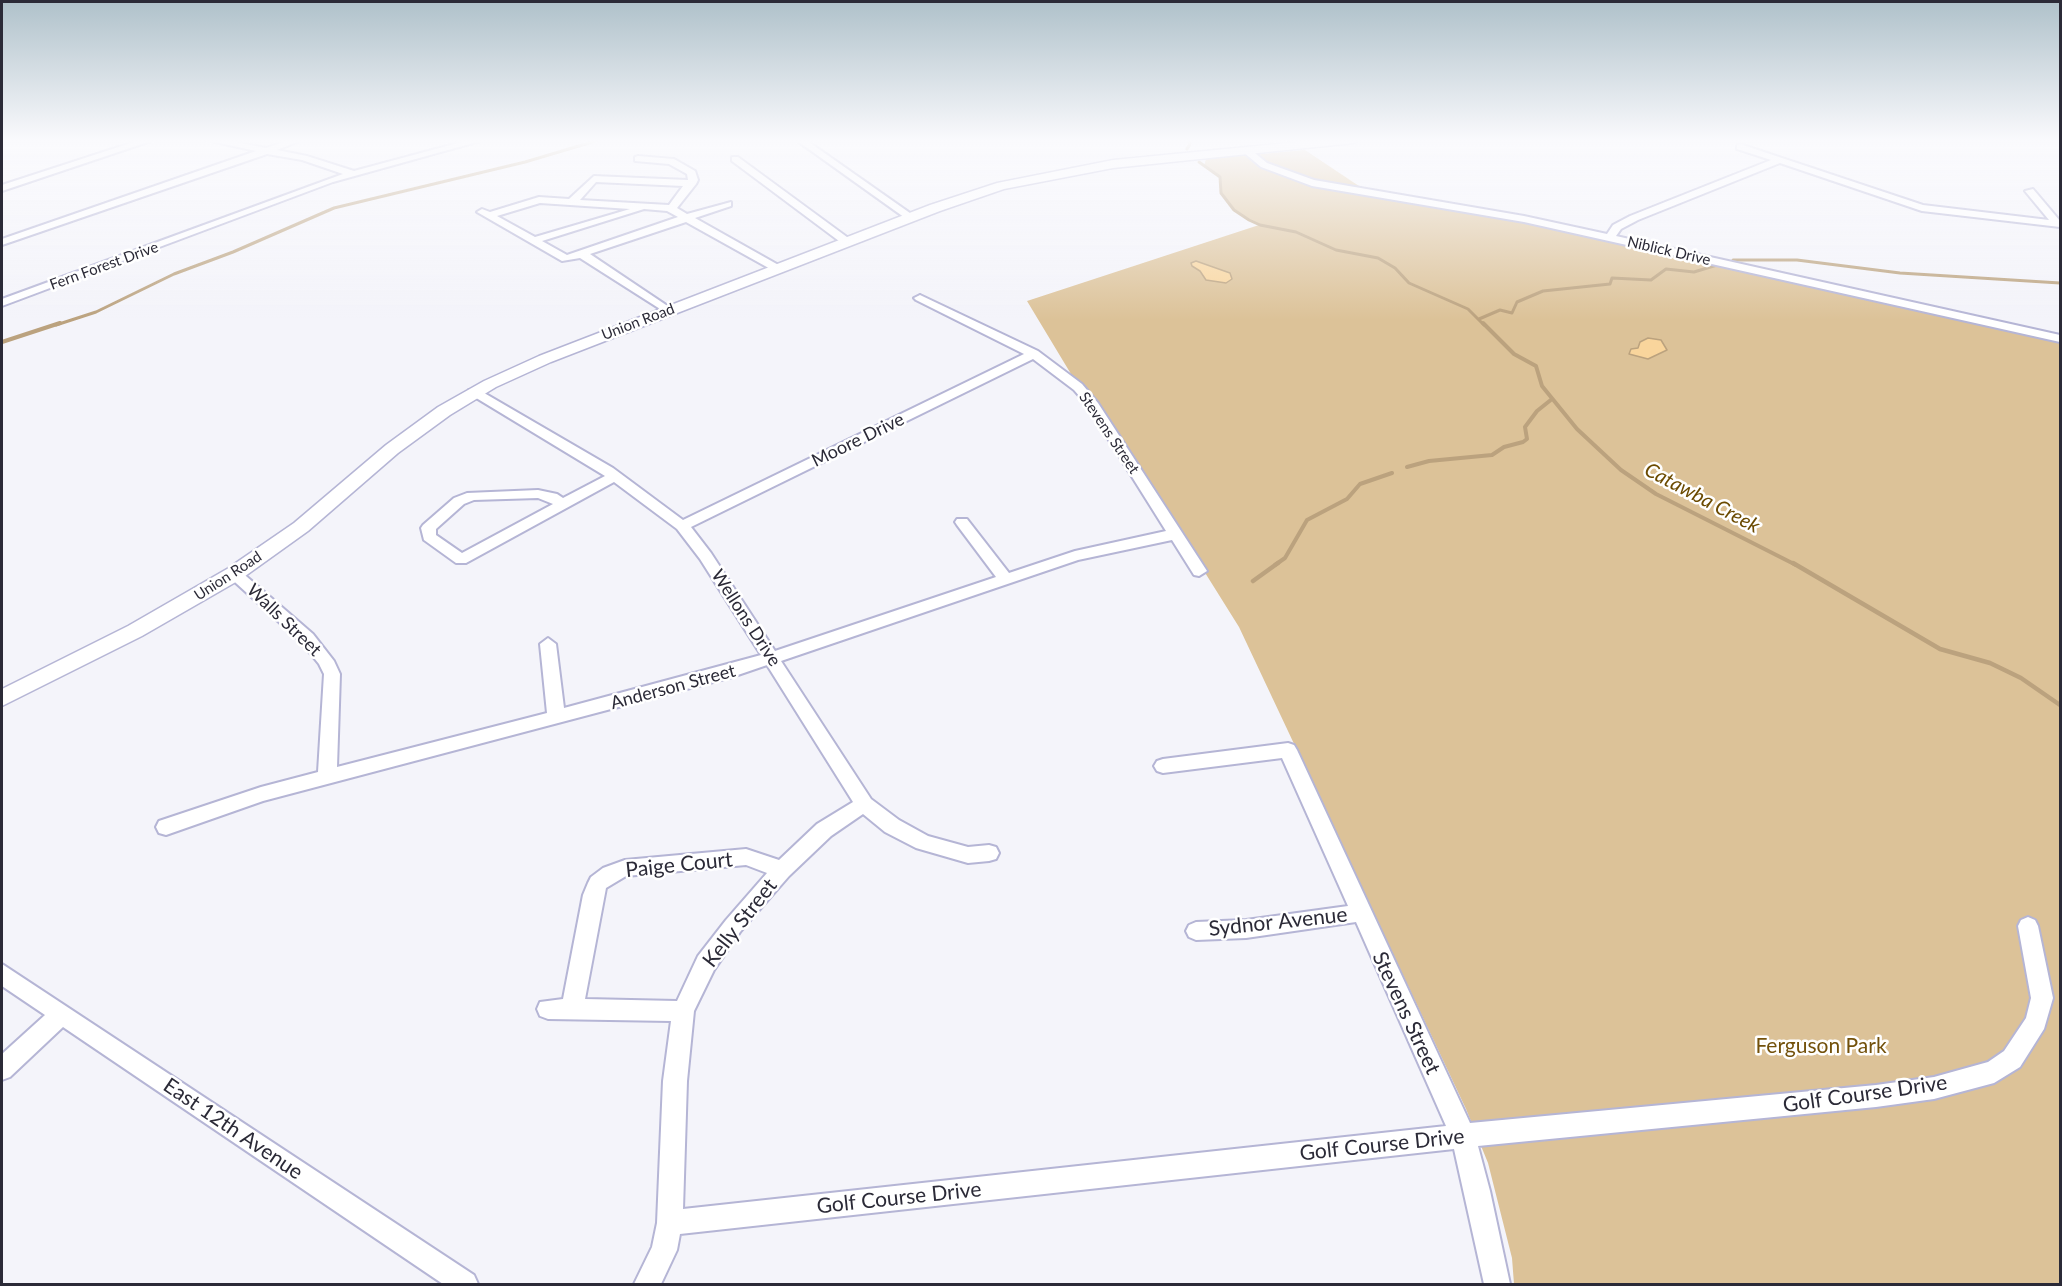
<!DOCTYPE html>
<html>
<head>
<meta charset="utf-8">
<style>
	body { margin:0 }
	#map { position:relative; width:2062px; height:1286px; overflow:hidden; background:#f4f4fa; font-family:Lato,sans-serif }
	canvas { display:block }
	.frame { position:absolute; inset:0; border:3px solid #2b2a37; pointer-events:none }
</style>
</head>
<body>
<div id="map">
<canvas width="2062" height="1286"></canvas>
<div class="frame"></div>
</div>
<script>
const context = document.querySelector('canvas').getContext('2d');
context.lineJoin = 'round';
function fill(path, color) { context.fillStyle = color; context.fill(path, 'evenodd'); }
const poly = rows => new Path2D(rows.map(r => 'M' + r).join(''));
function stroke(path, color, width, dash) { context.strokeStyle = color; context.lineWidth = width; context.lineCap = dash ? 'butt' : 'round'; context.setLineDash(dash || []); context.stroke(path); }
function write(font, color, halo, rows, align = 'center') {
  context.font = font + ' Lato,sans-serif'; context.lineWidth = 5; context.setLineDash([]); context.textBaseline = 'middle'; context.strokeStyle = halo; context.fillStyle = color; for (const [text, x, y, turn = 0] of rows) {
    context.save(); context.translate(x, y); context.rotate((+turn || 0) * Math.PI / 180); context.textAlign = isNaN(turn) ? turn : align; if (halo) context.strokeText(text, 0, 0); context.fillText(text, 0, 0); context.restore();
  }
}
const green = poly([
	[1305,150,1371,194,1524,220,2060,340,2060,1284,1514,1284,1512,1258,1488,1163,1466,1109,1239,627,1132,456,1087,391,1071,374,1027,301,1259,225,1234,210,1221,193,1220,177,1204,166,1206,159]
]);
const water = poly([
	[1196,261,1230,273,1232,279,1226,283,1206,280,1200,271,1192,266,1191,263,1196,261],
	[1648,338,1661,340,1667,350,1648,359,1629,354,1631,349,1638,348,1640,342,1648,338]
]);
const streamFar2 = poly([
	[1187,140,1190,144,1187,149],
	[1199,162,1220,177,1221,193,1234,210,1249,220,1260,225,1296,232,1336,250,1378,258,1395,268,1409,283,1468,309,1484,325],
	[1733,260,1797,260,1900,273,2060,283],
	[1479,319,1500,310,1512,313,1517,302,1543,291,1610,284,1612,278,1651,280,1666,269,1694,272,1717,265],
	[56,325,96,312,174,274,233,252,334,208,525,162,599,140]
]);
const streamFar1 = poly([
	[1483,323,1514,354,1536,366,1542,386,1577,429,1621,470,1656,494,1796,565],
	[2,342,60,323],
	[1407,467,1429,461,1492,455,1504,447,1523,442,1527,439,1525,427,1537,411,1552,399],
	[1275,565,1285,558,1307,520,1347,499,1360,484,1392,473]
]);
const stream = poly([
	[1793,563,1940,649,1990,663,2021,678,2060,705],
	[1253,581,1278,563]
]);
const minor = poly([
	[140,140,154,140,2,191,2,185,140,140],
	[206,140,225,140,266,148,289,140,302,140,277,150,307,156,354,171,469,140,484,140,333,182,2,306,2,299,343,174,302,160,267,154,2,245,2,239,256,151,206,140],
	[796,140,806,140,917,218,908,220,796,140],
	[1740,144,1923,205,2049,220,2025,191,2033,189,2060,221,2060,227,1922,211,1780,163,1638,220,1621,229,1616,236,2060,335,2060,342,1524,222,1312,186,1261,167,1242,151,1250,149,1267,163,1314,180,1524,216,1607,234,1613,225,1630,216,1771,160,1737,149,1737,145,1740,144],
	[638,156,674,159,695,171,698,180,696,184,677,208,687,214,731,202,731,206,695,218,782,267,782,271,774,271,686,222,590,254,672,309,674,311,668,314,580,258,562,261,477,212,482,209,490,212,539,197,569,199,594,176,688,180,687,174,669,164,635,161,635,157,638,156],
	[596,182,683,186,669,205,580,200,596,182],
	[540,203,630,209,535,237,497,216,540,203],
	[644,209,667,211,678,217,567,255,542,241,644,209],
	[732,157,738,157,851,240,851,244,843,244,732,161,732,157],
	[920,295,1038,351,1082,384,1098,403,1207,571,1199,576,1194,575,1172,540,1078,560,781,661,871,799,899,820,928,836,968,847,989,845,996,847,999,853,996,859,989,861,968,863,916,848,885,832,863,814,831,836,789,876,740,932,714,970,694,1011,687,1081,683,1209,1446,1126,1356,922,1246,938,1196,940,1189,937,1186,931,1189,925,1196,922,1246,920,1348,906,1282,758,1163,773,1157,771,1154,766,1157,761,1163,759,1288,743,1294,745,1297,750,1470,1123,1876,1085,1934,1077,1988,1062,2004,1051,2026,1018,2031,998,2018,926,2021,920,2028,917,2035,920,2038,926,2053,998,2044,1029,2020,1067,1994,1083,1934,1099,1876,1107,1478,1146,1490,1191,1510,1284,1484,1284,1454,1149,680,1234,677,1250,661,1284,634,1284,652,1247,657,1223,663,1081,671,1021,548,1019,540,1016,537,1009,540,1002,563,999,583,895,588,883,591,877,603,868,625,860,746,849,779,860,817,824,853,802,767,665,732,677,263,801,166,835,159,833,156,827,159,821,261,787,318,772,324,674,319,664,301,642,226,574,229,570,239,570,313,634,334,661,340,674,337,767,547,713,540,644,548,638,556,644,564,708,761,655,700,559,677,529,614,482,466,563,456,563,424,540,421,528,423,525,454,498,467,493,538,490,557,494,563,498,605,476,468,393,469,390,479,390,613,468,683,520,1024,354,916,300,914,298,920,295],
	[1033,359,1074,390,1087,405,1166,531,1075,551,1009,573,967,519,957,519,955,522,957,525,996,577,775,651,711,553,691,527,1033,359],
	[538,498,553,504,462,553,436,535,436,529,464,504,474,500,538,498],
	[746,865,767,873,726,920,698,956,677,1001,585,999,606,888,626,876,746,865],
	[2,964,474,1275,478,1284,443,1284,63,1027,10,1077,2,1080,2,1054,45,1015,2,986,2,964]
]);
const major = poly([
	[1318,140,1360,140,1354,143,1113,168,1004,189,940,211,551,362,496,387,450,415,398,453,308,531,241,579,142,636,2,706,2,689,128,626,227,569,294,523,386,445,438,407,484,381,539,356,930,205,997,183,1113,160,1318,140]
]);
const farStreetnames = [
	["Niblick Drive",1669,251,13],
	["Fern Forest Drive",104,266,-20],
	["Union Road",638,322,-21],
	["Stevens Street",1109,433,56],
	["Union Road",228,576,-33]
];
const streetNames = [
	["Moore Drive",858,440,-26],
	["Wellons Drive",746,618,57],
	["Walls Street",284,620,44],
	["Anderson Street",673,687,-15]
];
const waterNames = [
	["Catawba Creek",1702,498,28]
];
const nearStreetnames = [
	["Paige Court",679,865,-6],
	["Sydnor Avenue",1278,922,-6],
	["Kelly Street",740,923,-52],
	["Stevens Street",1406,1013,65],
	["Golf Course Drive",1865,1094,-8],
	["East 12th Avenue",233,1129,34],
	["Golf Course Drive",1382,1145,-6],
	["Golf Course Drive",899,1198,-6]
];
const nearParknames = [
	["Ferguson Park",1821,1046]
];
fill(green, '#dcc298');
fill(water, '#f9d59c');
stroke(water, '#bba27e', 1.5);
stroke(streamFar2, '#bba27e', 3);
stroke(streamFar1, '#bba27e', 4);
stroke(stream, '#bba27e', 4.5);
stroke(minor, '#b5b5d5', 4);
stroke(major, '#b5b5d5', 3);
fill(minor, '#fff');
fill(major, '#fff');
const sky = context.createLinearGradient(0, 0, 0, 320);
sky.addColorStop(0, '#afc1ca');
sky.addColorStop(0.44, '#fafafd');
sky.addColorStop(1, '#fafafd00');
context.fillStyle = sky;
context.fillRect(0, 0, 2062, 320);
write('15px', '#2b2a37', '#fff', farStreetnames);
write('18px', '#2b2a37', '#fff', streetNames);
write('italic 20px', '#6b4a00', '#fff', waterNames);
write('21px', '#2b2a37', '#fff', nearStreetnames);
write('21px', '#73510b', '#fff', nearParknames);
</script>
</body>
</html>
